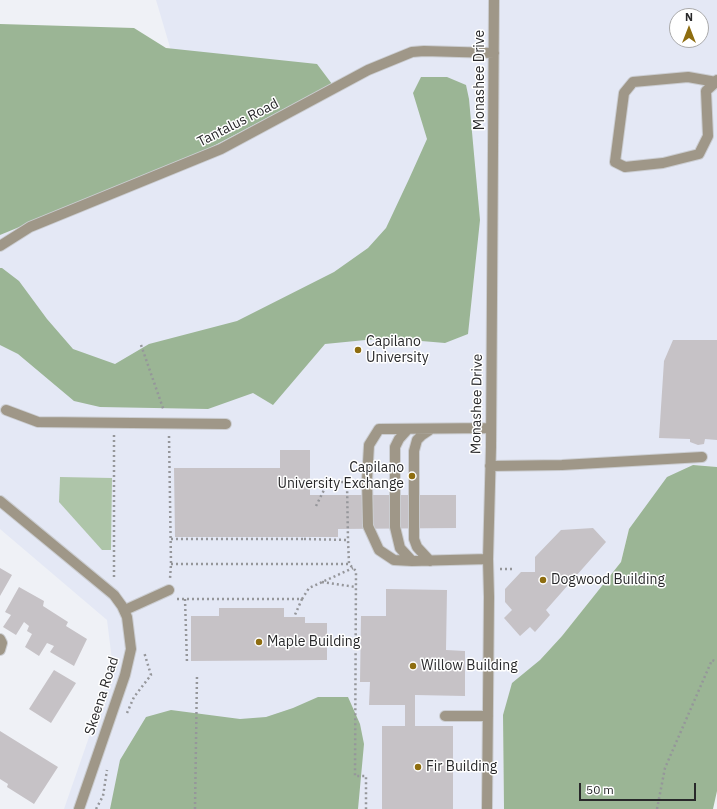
<!DOCTYPE html>
<html>
<head>
<meta charset="utf-8">
<style>
	body { margin:0 }
	#map { position:relative; width:717px; height:809px; overflow:hidden; background:#eff1f6; font-family:"IBM Plex Sans",sans-serif }
	canvas { display:block }
	.north { position:absolute; left:669px; top:8px; width:40px; height:40px; box-sizing:border-box; background:#fff; border:1px solid #a9a9aa; border-radius:50%; rotate:0deg; font-size:11px; font-weight:700; line-height:16px; text-align:center; color:#28282a }
	.north::after { content:''; display:block; margin:auto; width:14px; height:18px; background:#8e6d10; clip-path:polygon(50% 0,100% 100%,50% 72%,0 100%) }
	.scale { position:absolute; left:579px; top:783px; width:117px; height:18px; box-sizing:border-box; border:2px solid #28282a; border-top:0; padding-left:5px; font-size:12px; line-height:14px; white-space:nowrap; color:#28282a; -webkit-text-stroke:3px #fff; paint-order:stroke }
</style>
</head>
<body>
<div id="map">
<canvas width="717" height="809"></canvas>
<div class="north">N</div>
<div class="scale">50 m</div>
</div>
<script>
const context = document.querySelector('canvas').getContext('2d');
context.lineJoin = 'round';
function fill(path, color) { context.fillStyle = color; context.fill(path, 'evenodd'); }
const poly = rows => new Path2D(rows.map(r => 'M' + r).join(''));
function stroke(path, color, width, dash) { context.strokeStyle = color; context.lineWidth = width; context.lineCap = dash ? 'butt' : 'round'; context.setLineDash(dash || []); context.stroke(path); }
function write(font, color, halo, rows, align = 'center') {
  context.font = font + ' "IBM Plex Sans",sans-serif'; context.lineWidth = 3; context.setLineDash([]); context.textBaseline = 'middle'; context.strokeStyle = halo; context.fillStyle = color; for (const [text, x, y, turn = 0] of rows) {
    context.save(); context.translate(x, y); context.rotate((+turn || 0) * Math.PI / 180); context.textAlign = isNaN(turn) ? turn : align; if (halo) context.strokeText(text, 0, 0); context.fillText(text, 0, 0); context.restore();
  }
}
const built = poly([
	[156,0,717,0,717,467,693,465,629,529,621,562,562,636,540,660,503,715,504,809,64,809,113,668,107,620,0,529,0,235,201,152],
	[677,16,701,16,701,40,677,40]
]);
const green = poly([
	[60,477,112,478,111,550,102,550,59,502]
]);
const forest = poly([
	[0,24,134,28,166,48,317,64,332,84,202,152,0,235],
	[421,77,447,77,466,85,469,99,480,220,468,334,445,343,386,338,325,344,273,405,253,393,208,409,100,407,74,401,18,354,0,345,0,268,2,268,19,281,47,319,73,349,115,364,149,344,237,321,334,272,368,248,386,228,409,179,427,139,413,93],
	[693,465,717,467,717,791,713,809,504,809,503,715,512,683,540,660,562,636,621,562,629,529,667,477],
	[318,697,348,697,360,724,364,744,358,809,110,809,120,760,146,717,171,710,240,719,266,717,293,708]
]);
const building = poly([
	[673,340,717,340,717,440,705,439,704,444,698,445,690,442,690,439,659,438,664,361],
	[280,450,310,450,310,495,456,495,456,528,338,529,338,537,175,537,174,468,280,468],
	[593,528,606,542,546,610,550,615,535,632,530,627,520,636,504,618,512,610,505,602,505,589,521,572,535,572,535,557,561,530],
	[0,568,12,575,0,596],
	[19,587,44,601,43,606,68,622,66,626,87,639,74,666,50,652,54,646,47,643,39,656,25,647,32,634,27,631,29,626,24,622,16,635,3,627,11,615,5,612],
	[386,589,447,590,446,650,465,651,465,696,415,695,415,726,453,726,453,809,382,809,382,726,405,726,405,705,369,705,370,682,360,682,361,616,386,616],
	[219,608,284,608,284,617,305,617,305,623,327,623,327,660,191,661,191,616,219,616],
	[54,670,76,683,51,723,29,709],
	[0,731,58,767,34,804,7,787,8,784,0,779]
]);
const path = poly([
	[141,345,164,411],
	[114,435,114,578],
	[169,436,171,564,170,579],
	[316,506,328,482,347,482,348,540,349,564,356,571,355,776,366,776,366,809],
	[171,539,304,539,304,537],
	[304,539,348,540],
	[171,564,349,564],
	[500,569,515,569],
	[322,582,356,587],
	[177,599,302,599,294,617],
	[185,599,187,663],
	[302,599,309,588,353,568],
	[127,713,134,697,151,675,144,652],
	[96,809,103,796,107,770],
	[195,809,197,675],
	[657,809,665,768,712,660,717,662]
]);
const minor = poly([
	[716,82,688,77,633,82,624,93,615,162,625,167,663,163,699,154,708,136,706,91,716,82,717,80],
	[0,246,30,227,221,149,368,70,412,52,424,51,494,53],
	[6,410,38,422,226,424],
	[408,429,399,439,395,447,395,527,400,548,412,561],
	[490,466,562,465,702,457],
	[0,501,114,595,122,606,127,617,131,649,125,675,79,809],
	[488,559,412,561,394,560,379,550,368,526,367,480,369,445,379,429,491,428],
	[430,561,417,547,414,539,414,451,417,440,422,435,431,429],
	[125,610,169,590],
	[0,639,2,643,0,650],
	[445,716,488,716],
	[487,809,489,597,488,559,491,447,494,0]
]);
const markers = [
	[358,350,4,"#8e6d10"],
	[412,476,4,"#8e6d10"],
	[543,580,4,"#8e6d10"],
	[259,642,4,"#8e6d10"],
	[413,666,4,"#8e6d10"],
	[418,767,4,"#8e6d10"]
];
const streetNames = [
	["Monashee Drive",480,80,-90],
	["Tantalus Road",238,123,-27],
	["Monashee Drive",477,404,-89],
	["Skeena Road",102,696,-72]
];
const poiNames = [
	["Capilano",366,342],
	["University",366,358],
	["Capilano",404,468,"right"],
	["University Exchange",404,484,"right"],
	["Dogwood Building",551,580],
	["Maple Building",267,642],
	["Willow Building",421,666],
	["Fir Building",426,767]
];
fill(built, '#e4e8f5');
fill(green, '#aec5a9');
fill(forest, '#9bb595');
fill(building, '#c6c2c6');
stroke(minor, '#cbcdd1', 12);
stroke(path, '#95969a', 2.5, [2, 3]);
stroke(minor, '#9f9788', 10);
for (const [x, y, r, color] of markers) { const dot = new Path2D(); dot.arc(x, y, r, 0, 2 * Math.PI); context.fillStyle = color; context.fill(dot); stroke(dot, '#fff', 1.5); }
write('14px', '#28282a', '#fff', streetNames);
write('14px', '#28282a', '#fff', poiNames, 'left');
</script>
</body>
</html>
